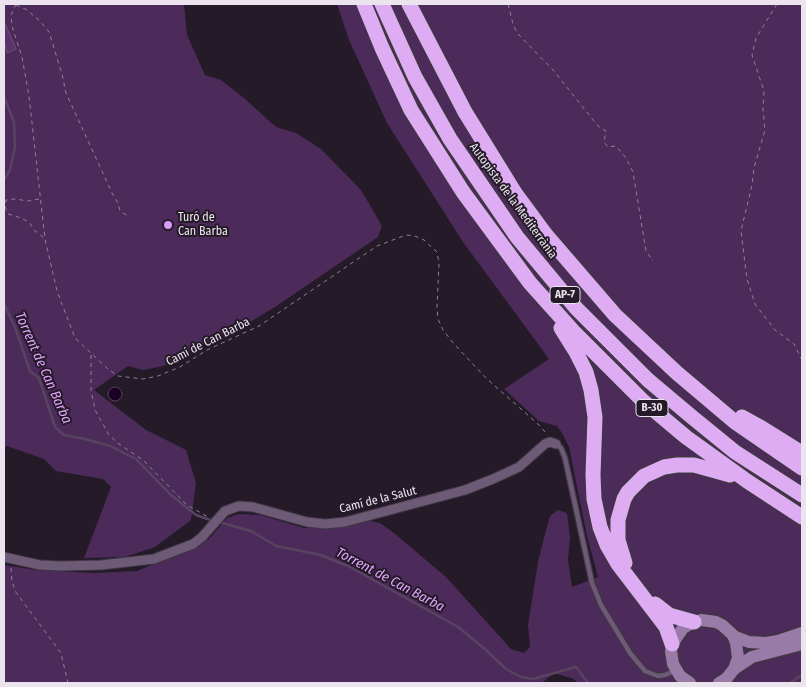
<!DOCTYPE html>
<html>
<head>
<meta charset="utf-8">
<style>
	body { margin:0 }
	#map { position:relative; width:806px; height:687px; overflow:hidden; background:#241a28; font-family:"Fira Sans Condensed",sans-serif }
	canvas { display:block }
	.frame { position:absolute; inset:0; border:5px solid #ebe4ee; pointer-events:none }
</style>
</head>
<body>
<div id="map">
<canvas width="806" height="687"></canvas>
<div class="frame"></div>
</div>
<script>
const context = document.querySelector('canvas').getContext('2d');
context.lineJoin = 'round';
function fill(path, color) { context.fillStyle = color; context.fill(path, 'evenodd'); }
const poly = rows => new Path2D(rows.map(r => 'M' + r).join(''));
function stroke(path, color, width, dash) { context.strokeStyle = color; context.lineWidth = width; context.lineCap = dash ? 'butt' : 'round'; context.setLineDash(dash || []); context.stroke(path); }
function write(font, color, halo, rows, align = 'center') {
  context.font = font + ' "Fira Sans Condensed",sans-serif'; context.lineWidth = 4; context.setLineDash([]); context.textBaseline = 'middle'; context.strokeStyle = halo; context.fillStyle = color; for (const [text, x, y, turn = 0] of rows) {
    context.save(); context.translate(x, y); context.rotate((+turn || 0) * Math.PI / 180); context.textAlign = isNaN(turn) ? turn : align; if (halo) context.strokeText(text, 0, 0); context.fillText(text, 0, 0); context.restore();
  }
}
const green = poly([
	[4,4,184,4,187,35,205,75,221,80,244,98,276,127,296,133,321,149,361,190,382,226,378,237,275,307,247,324,163,366,143,370,128,366,94,390,146,430,186,450,196,483,191,520,155,547,125,557,84,558,111,487,103,479,56,471,44,459,7,446,4,447],
	[337,4,802,4,802,683,577,683,574,679,554,673,542,683,4,683,4,565,36,570,95,573,137,571,183,552,209,539,227,518,239,514,260,515,304,528,341,526,366,520,380,523,394,533,446,577,511,649,524,653,530,647,528,625,538,562,544,538,550,516,558,510,567,513,570,537,568,560,572,587,598,577,587,536,569,447,562,433,557,426,539,421,504,389,549,359,463,242,387,123,349,40]
]);
const water = poly([
	'108 394a7 7 0 1 1 14 0a7 7 0 1 1-14 0Z'
]);
const stream = poly([
	[4,97,14,122,15,147,10,170,4,180],
	[4,304,15,327,30,371,39,378,55,427,64,435,85,439,110,446,136,459,171,495,196,515,213,521],
	[219,522,251,531,276,546,321,555,350,567,458,627,486,650,506,669,521,677,533,679,576,667,588,683],
	[790,683,802,675]
]);
const building = poly([
	[4,21,16,49,7,53,5,45,4,44,4,21]
]);
const path = poly([
	[16,4,11,15,12,26,22,57,29,96,45,239,57,291,75,338,108,369,118,376,143,379,158,376,180,367,207,350,259,326,377,246,406,235,415,236,424,240,437,252,439,263,437,308,438,319,443,330,454,344,487,379,538,424,547,434],
	[508,4,513,24,517,33,553,70,598,126,606,131,604,142,608,147,616,146,626,158,633,172,646,251,653,261],
	[777,4,756,38,752,55,764,91,763,109,765,130,754,168,752,185,741,231,747,279,755,304,775,330,794,344,802,360],
	[16,5,27,10,40,21,49,32,62,74,66,93,113,195,118,203,120,211,128,216],
	[39,199,28,201,15,199,6,200,5,206,8,214,21,218,29,222,34,230,44,238],
	[91,355,91,390,95,410,109,435,119,444,143,460,187,505,208,517],
	[11,568,12,581,15,591,61,653,68,683]
]);
const lane = poly([
	[556,444,561,448,565,458,592,583,601,605,630,653,645,671,658,676,665,675,675,671]
]);
const street = poly([
	[4,557,40,565,61,566,101,565,154,559,193,544,202,537,225,511,239,506,253,507,307,522,325,524,345,522,465,490,493,479,519,467,545,444,550,442,556,444]
]);
const secondary = poly([
	[733,636,749,642,766,643,778,641,802,633],
	[734,669,752,657,802,644],
	[690,683,680,676,673,664,671,651,672,644,683,628,694,622,701,620,716,622,722,625,733,635,736,643,738,658,734,669,727,678,719,683]
]);
const highway = poly([
	[364,4,382,48,411,110,463,192,530,283,573,331,643,401,686,437,747,481,802,517],
	[382,4,415,77,450,139,517,237,576,308,648,380,692,417,735,452,802,495],
	[409,4,465,112,515,193,546,235,615,315,677,373,735,422,802,468],
	[561,328,576,352,586,372,591,390,595,417,593,475,594,499,600,527,607,545,618,564,666,627,672,644],
	[742,417,762,428,802,453],
	[625,563,618,540,618,520,624,499,628,492,644,476,664,467,677,465,694,465,730,475],
	[655,604,669,615,694,622]
]);
const markers = [
	[168,225,5,"#da9af6"]
];
const shields = [
	[565,295,30],
	[652,408,32]
];
const shieldNames = [
	["AP-7",565,295],
	["B-30",652,408]
];
const streetNames = [
	["Autopista de la Mediterrània",513,201,54],
	["Camí de Can Barba",208,342,-27],
	["Camí de la Salut",378,500,-14]
];
const poiNames = [
	["Turó de",178,218],
	["Can Barba",178,232]
];
const waterNames = [
	["Torrent de Can Barba",43,368,66],
	["Torrent de Can Barba",390,580,28]
];
fill(green, '#4c2b5a');
fill(water, '#190024');
stroke(water, '#584461', 1);
stroke(stream, '#584461', 2.5);
fill(building, '#5d316f');
stroke(building, '#635869', 1);
stroke(lane, '#403644', 7);
stroke(street, '#403644', 11);
stroke(secondary, '#403644', 15);
stroke(highway, '#403644', 18);
stroke(path, '#8c8490', 1, [4, 4]);
stroke(lane, '#6d5a76', 4.5);
stroke(street, '#6d5a76', 9);
stroke(secondary, '#9a7ba8', 12);
stroke(highway, '#ddacf3', 15);
for (const [x, y, r, color] of markers) { const dot = new Path2D(); dot.arc(x, y, r, 0, 2 * Math.PI); context.fillStyle = color; context.fill(dot); stroke(dot, '#241a28', 2); }
for (const [x, y, w] of shields) { const box = new Path2D(); box.roundRect(x - w / 2, y - 8.5, w, 17, 4); context.fillStyle = '#241a28'; context.fill(box); stroke(box, '#ebe4ee', 1); }
write('bold 11px', '#ebe4ee', null, shieldNames);
write('12px', '#ebe4ee', '#241a28', streetNames);
write('12px', '#ebe4ee', '#241a28', poiNames, 'left');
write('italic 14px', '#e1a2fd', '#241a28', waterNames);
</script>
</body>
</html>
